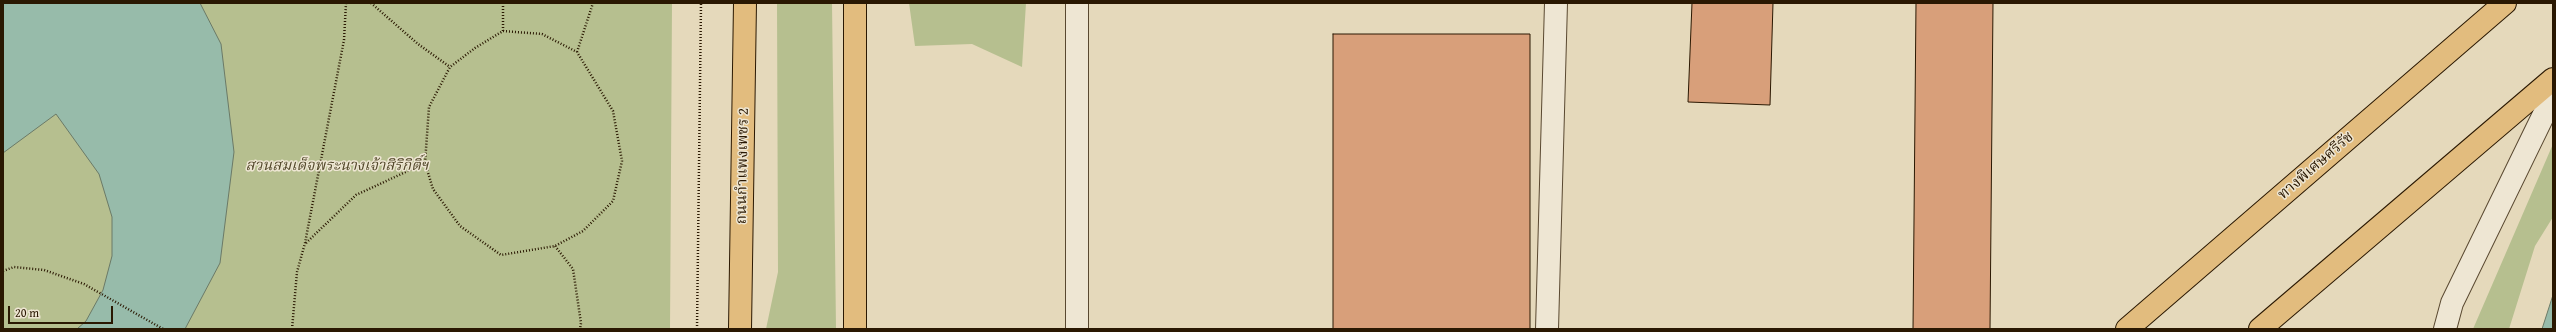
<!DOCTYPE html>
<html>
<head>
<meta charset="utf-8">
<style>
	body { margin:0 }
	#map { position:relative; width:2556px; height:332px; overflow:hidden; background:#e5d9bb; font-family:"Gentium Book Plus",serif }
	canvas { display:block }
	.frame { position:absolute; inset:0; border:4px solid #2a1802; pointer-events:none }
	.scale { position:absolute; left:8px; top:306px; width:105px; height:18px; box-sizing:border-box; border:2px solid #2a1802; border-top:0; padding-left:5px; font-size:12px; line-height:14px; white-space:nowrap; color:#2a1802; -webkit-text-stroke:3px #eee6d3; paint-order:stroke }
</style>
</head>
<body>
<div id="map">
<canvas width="2556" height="332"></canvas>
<div class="frame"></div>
<div class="scale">20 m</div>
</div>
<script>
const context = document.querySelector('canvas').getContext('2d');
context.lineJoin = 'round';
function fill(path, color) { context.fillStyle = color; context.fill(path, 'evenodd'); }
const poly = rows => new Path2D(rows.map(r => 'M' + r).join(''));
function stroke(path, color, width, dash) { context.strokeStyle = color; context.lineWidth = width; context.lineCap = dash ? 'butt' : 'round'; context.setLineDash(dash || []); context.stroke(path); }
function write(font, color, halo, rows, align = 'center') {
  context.font = font + ' "Gentium Book Plus","Noto Serif Thai",serif'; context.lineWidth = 3; context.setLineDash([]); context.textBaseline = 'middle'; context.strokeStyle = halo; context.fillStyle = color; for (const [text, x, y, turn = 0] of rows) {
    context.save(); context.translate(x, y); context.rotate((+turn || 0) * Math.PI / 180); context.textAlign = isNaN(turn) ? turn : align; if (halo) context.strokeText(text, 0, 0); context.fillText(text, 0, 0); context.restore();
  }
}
const green = poly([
	[3,3,672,3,670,329,3,329],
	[777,3,832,3,836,329,766,329,778,272],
	[909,3,1026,3,1022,67,972,44,915,46],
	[2553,144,2553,217,2535,246,2509,329,2473,329]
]);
const water = poly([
	[3,3,200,3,221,44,234,152,220,263,185,329,77,329,86,321,103,290,112,256,112,217,99,174,56,114,3,153,3,3],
	[2553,295,2553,329,2542,329,2553,295]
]);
const building = poly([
	[1692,3,1773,3,1770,105,1688,102,1692,3],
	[1916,3,1993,3,1990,329,1913,329,1916,3],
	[1333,34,1530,34,1530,329,1333,329,1333,34]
]);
const path = poly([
	[371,3,418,44,450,67],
	[503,3,503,31],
	[503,31,542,34,577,52,613,111,622,161,613,201,583,231,555,246,501,255,460,226,433,189,425,163,429,107,450,67,475,48,503,31],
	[577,52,593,3],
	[306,243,356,195,425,163],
	[555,246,573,269,581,323,580,329],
	[3,271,14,267,44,270,84,284,163,329],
	[292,329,297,272,305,243,344,40,346,3],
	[697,329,701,3]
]);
const minor = poly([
	[1077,3,1077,329],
	[1547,329,1556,3],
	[2445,329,2452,303,2546,110,2553,102]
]);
const major = poly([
	[855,3,855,329],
	[740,329,745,3]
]);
const highway = poly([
	[2127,329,2505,3],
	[2260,329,2553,79]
]);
const parkNames = [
	["สวนสมเด็จพระนางเจ้าสิริกิติ์ฯ",337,166]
];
const streetNames = [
	["ถนนกำแพงเพชร 2",743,166,-89],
	["ทางพิเศษศรีรัช",2316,166,-41]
];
fill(green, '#b6bf8f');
fill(water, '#97bbaa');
stroke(water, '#6b7a67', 1);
fill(building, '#d89f7a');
stroke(building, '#2a1802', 1);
stroke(minor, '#594830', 24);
stroke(major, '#2a1802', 24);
stroke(highway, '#2a1802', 24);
stroke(path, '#2a1802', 2.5, [1, 2]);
stroke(minor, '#eee6d3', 22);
stroke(major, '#e2bc7e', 22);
stroke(highway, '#e2bc7e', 22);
write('italic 15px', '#544a2c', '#eee6d3', parkNames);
write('15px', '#2a1802', '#eee6d3', streetNames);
</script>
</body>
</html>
